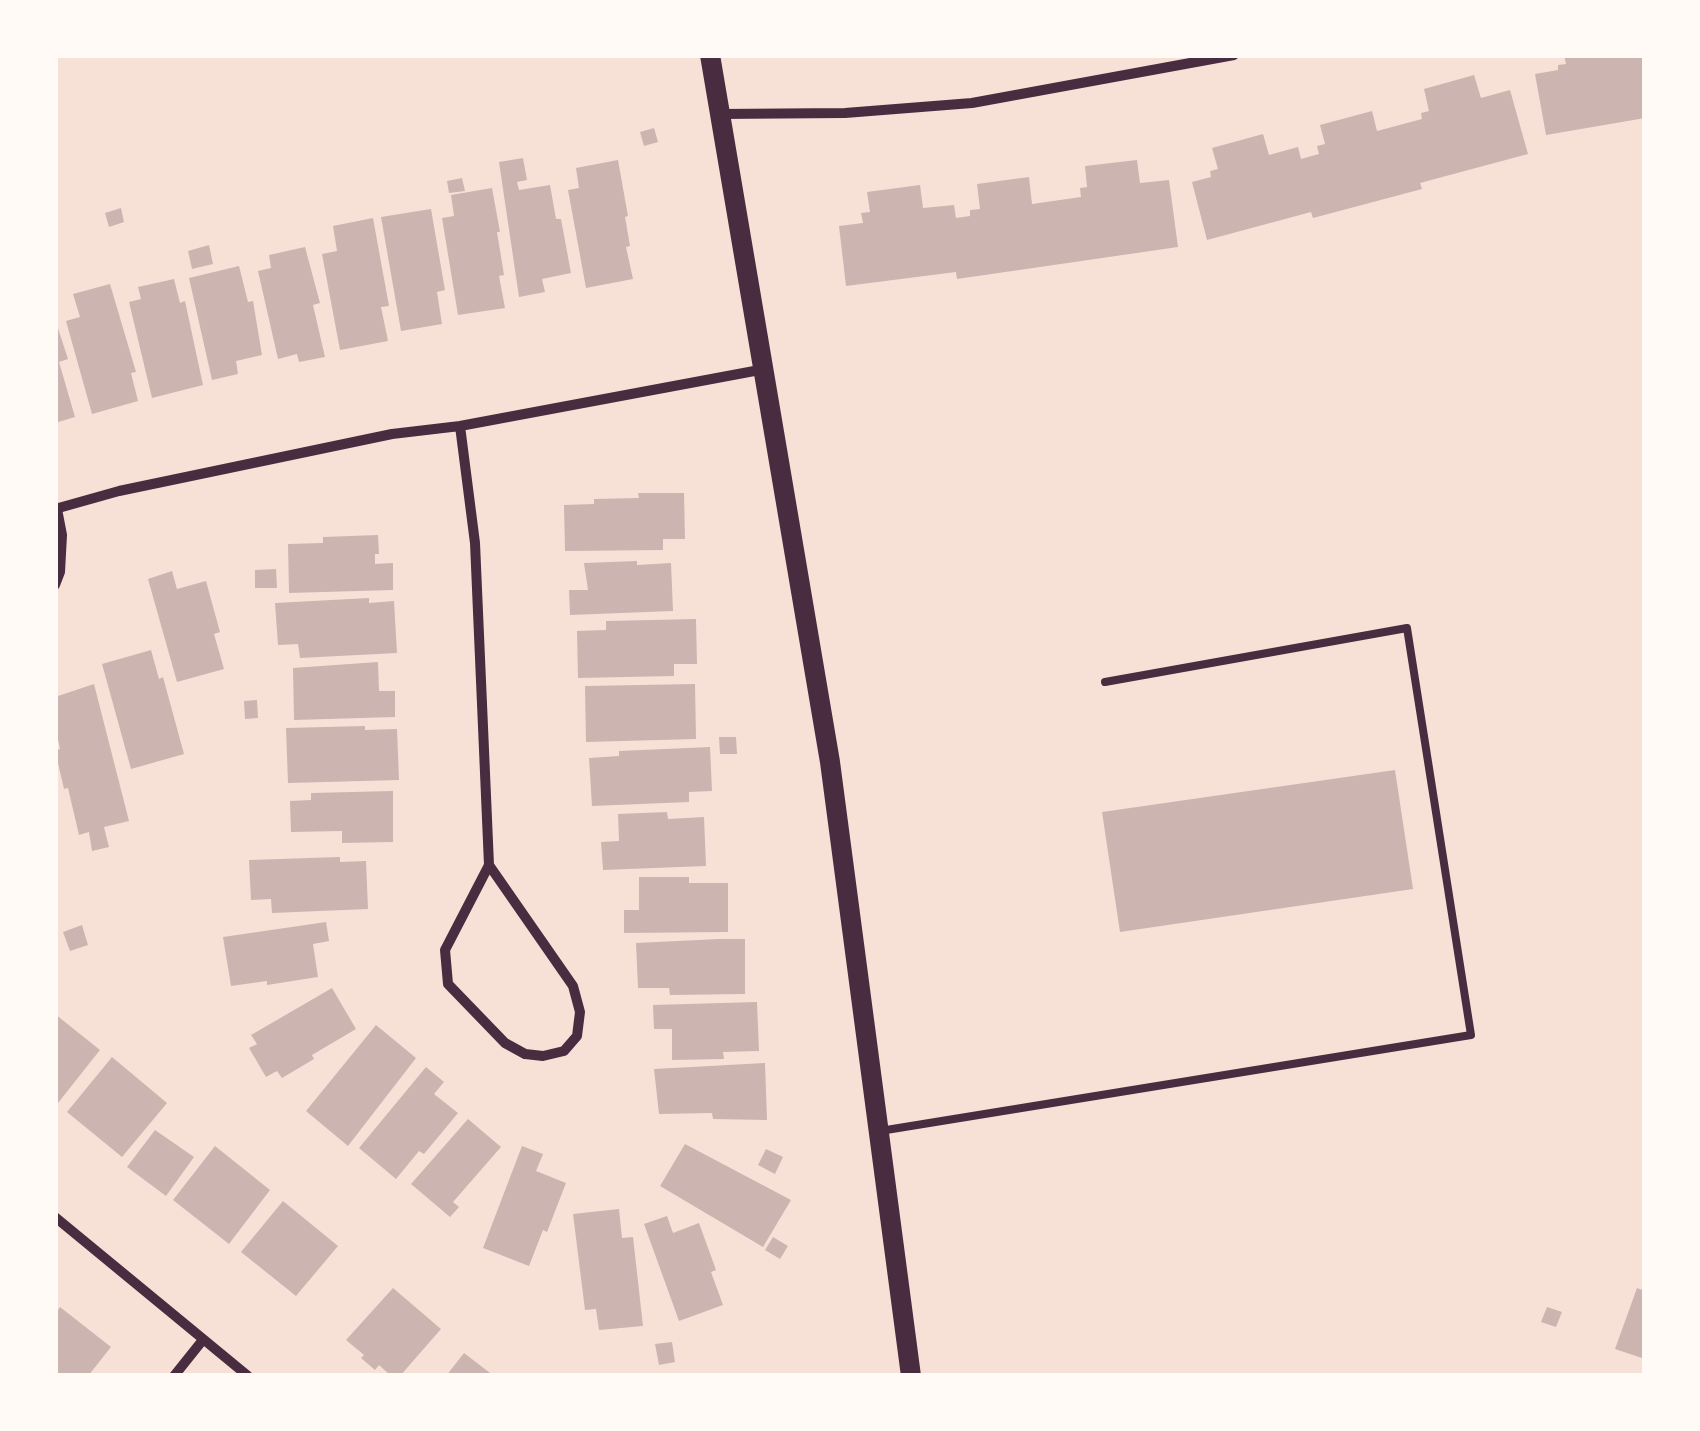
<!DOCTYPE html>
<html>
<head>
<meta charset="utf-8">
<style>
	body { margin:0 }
	#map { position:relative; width:1700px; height:1431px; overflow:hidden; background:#f7e1d7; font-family:"Alegreya Sans",sans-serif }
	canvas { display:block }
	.frame { position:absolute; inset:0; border:58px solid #fffaf5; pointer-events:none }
</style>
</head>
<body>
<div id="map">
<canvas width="1700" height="1431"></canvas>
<div class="frame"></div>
</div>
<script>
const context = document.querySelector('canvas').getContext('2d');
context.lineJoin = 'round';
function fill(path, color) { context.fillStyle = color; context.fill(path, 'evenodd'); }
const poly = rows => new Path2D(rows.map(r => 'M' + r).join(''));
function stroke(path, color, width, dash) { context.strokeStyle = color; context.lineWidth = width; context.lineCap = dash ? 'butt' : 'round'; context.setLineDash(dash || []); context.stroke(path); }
const building = poly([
	[1564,55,1645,55,1645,118,1546,135,1535,74,1558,70,1558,65,1566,64],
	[1474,75,1481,98,1510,90,1528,154,1420,183,1422,189,1313,218,1311,212,1207,240,1192,182,1211,177,1210,171,1218,169,1212,148,1263,134,1269,155,1298,147,1301,159,1319,154,1317,146,1325,144,1320,125,1372,111,1377,131,1422,119,1421,113,1429,111,1424,89],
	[654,128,658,142,644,146,640,132],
	[523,158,527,180,517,182,519,190,550,185,556,219,561,219,571,273,542,279,545,292,519,297,499,162],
	[618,160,628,216,625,217,630,246,626,247,633,279,586,288,568,190,579,188,576,168],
	[1137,160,1140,183,1169,180,1178,247,957,279,956,272,846,286,839,226,863,223,861,213,870,212,867,192,920,185,923,208,954,205,956,218,970,216,970,210,980,209,977,184,1029,177,1032,204,1081,197,1080,188,1087,187,1085,166],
	[462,178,465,191,449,193,447,181],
	[492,188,500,232,497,232,504,275,499,276,505,308,458,315,442,218,454,216,451,195],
	[121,208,124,222,109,227,105,213],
	[431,209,445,290,437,292,442,324,401,331,381,217],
	[373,218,389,306,381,307,388,341,340,350,322,254,337,251,333,226],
	[209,245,213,264,192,269,188,251],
	[305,247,320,303,313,305,325,357,299,362,297,354,278,359,258,271,271,268,269,255],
	[239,266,248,302,253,301,262,355,236,361,238,374,212,380,189,278],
	[174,279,180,303,185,301,203,385,152,398,129,302,141,299,138,287],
	[110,284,136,372,131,373,138,401,92,414,66,321,80,317,73,294],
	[55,319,68,359,59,362,75,417,55,423],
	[638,493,684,493,685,539,663,539,663,550,565,551,564,505,594,504,594,499,639,498],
	[378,535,379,554,375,554,375,564,393,563,393,590,289,593,288,544,323,543,323,537],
	[637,561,637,565,671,563,673,611,570,615,569,590,588,590,584,563],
	[276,569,277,588,255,588,255,570],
	[172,571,177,589,206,581,220,632,214,634,224,669,177,682,148,579],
	[369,598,369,603,394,601,397,653,300,658,298,644,278,645,275,603],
	[696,619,697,664,674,664,674,676,578,678,577,631,606,630,606,621],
	[151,650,159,679,163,677,184,754,131,769,102,664],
	[378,662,379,691,395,691,395,717,294,720,293,668],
	[94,684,129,821,104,827,109,847,92,851,89,832,79,835,68,788,64,789,55,750,60,749,55,725,55,697],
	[695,684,696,739,586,742,585,686],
	[257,700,258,718,245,719,244,701],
	[365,726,365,730,397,729,399,780,288,783,286,728],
	[719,737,736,737,737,754,720,754],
	[710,747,712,791,689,792,689,802,592,806,589,758,619,756,619,751],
	[1395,770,1413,889,1120,932,1102,812],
	[393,791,393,842,342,843,342,831,291,832,290,801,311,800,311,793],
	[667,812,668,819,704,817,706,866,603,870,601,842,619,841,618,814],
	[340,857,340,862,366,861,368,909,272,913,271,899,251,900,249,860],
	[639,877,689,877,689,883,728,883,728,932,624,933,624,910,639,910],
	[326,922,329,941,313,944,318,977,267,985,267,981,231,986,223,937],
	[82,925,88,945,70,951,63,932],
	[719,939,745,939,745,994,670,995,669,988,638,988,636,943],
	[332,988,356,1029,312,1055,314,1059,282,1078,277,1071,266,1077,249,1048,257,1044,251,1035],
	[757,1002,759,1051,723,1052,724,1059,672,1060,672,1029,654,1029,653,1005],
	[55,1014,100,1050,58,1103,55,1101],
	[376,1025,416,1058,348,1146,306,1111],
	[112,1057,167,1103,122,1157,67,1112],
	[765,1063,767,1120,713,1119,712,1113,659,1114,654,1069],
	[426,1067,444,1082,434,1094,458,1113,424,1154,419,1151,396,1179,359,1148],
	[468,1119,501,1147,453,1202,459,1207,450,1217,411,1184],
	[155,1130,194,1157,166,1196,127,1167],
	[685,1144,791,1200,763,1247,660,1186],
	[215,1146,270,1190,229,1244,173,1200],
	[522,1146,543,1154,536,1171,566,1183,547,1232,543,1230,529,1266,483,1248],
	[766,1149,783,1157,775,1174,758,1165],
	[283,1201,338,1246,296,1296,241,1252],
	[619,1209,622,1238,633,1237,643,1326,599,1330,596,1309,585,1310,573,1214],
	[667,1216,673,1233,699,1223,716,1270,711,1272,723,1305,679,1321,644,1224],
	[773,1237,788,1246,780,1259,765,1250],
	[393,1288,441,1329,400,1376,391,1376,379,1365,375,1370,361,1358,364,1355,346,1340],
	[1637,1288,1645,1291,1645,1359,1615,1349],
	[55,1307,58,1310,60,1307,111,1347,88,1376,55,1376],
	[1547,1307,1562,1312,1556,1327,1541,1322],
	[672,1342,675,1362,659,1365,655,1344],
	[464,1353,494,1376,446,1376]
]);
const service = poly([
	[880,1131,1471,1035,1407,628,1105,682]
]);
const minor = poly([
	[720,114,845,113,972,103,1234,55],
	[460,426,475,543,489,865,445,950,448,984,505,1043,525,1054,543,1056,564,1051,577,1036,580,1012,573,986,489,865],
	[55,509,119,491,392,434,460,426,765,369],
	[55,585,60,572,62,535,57,509],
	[55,1217,248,1376],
	[174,1376,202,1341]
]);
const secondary = poly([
	[710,55,830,762,911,1376]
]);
fill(building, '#ccb4b1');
stroke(service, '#4a2c40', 8);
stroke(minor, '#4a2c40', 10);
stroke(secondary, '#4a2c40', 20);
</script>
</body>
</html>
